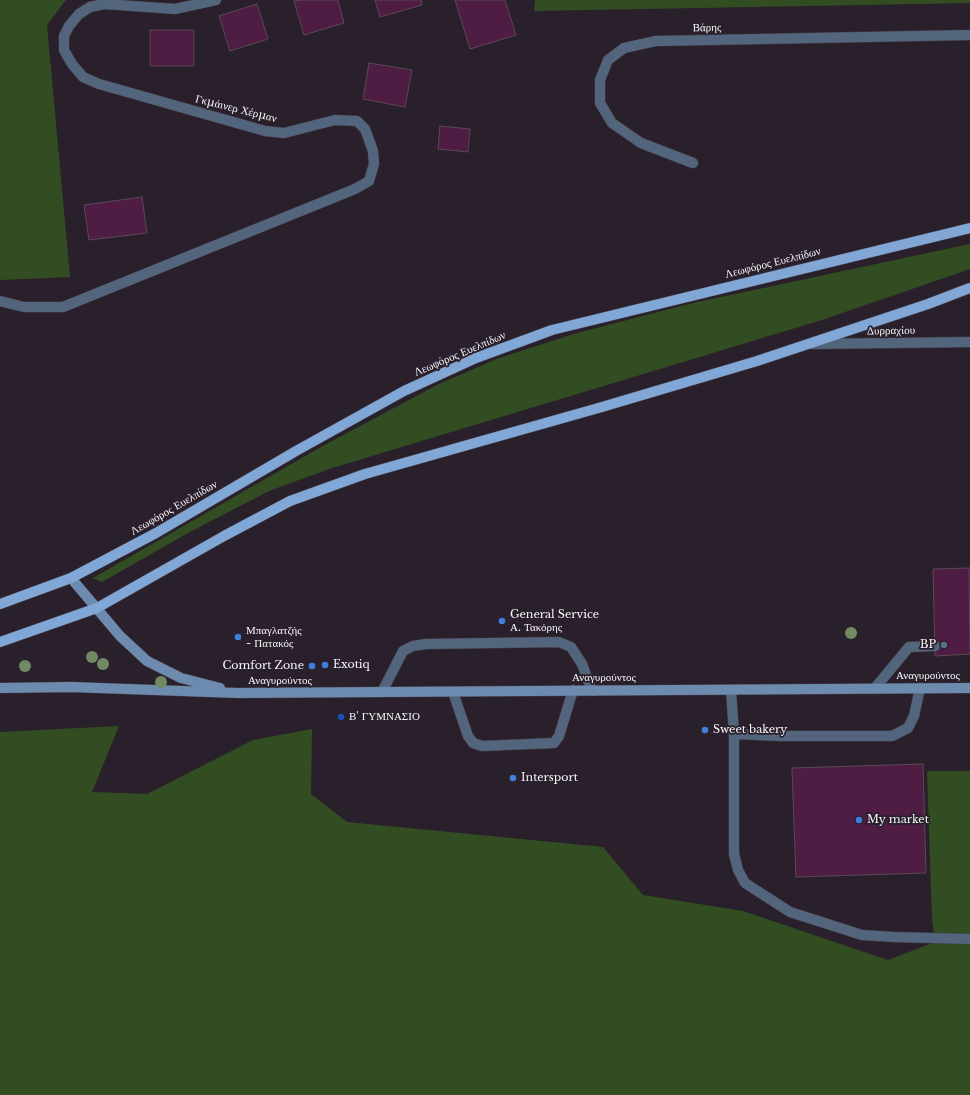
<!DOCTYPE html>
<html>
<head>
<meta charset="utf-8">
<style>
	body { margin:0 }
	canvas { display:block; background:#29202b }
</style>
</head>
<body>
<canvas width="970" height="1095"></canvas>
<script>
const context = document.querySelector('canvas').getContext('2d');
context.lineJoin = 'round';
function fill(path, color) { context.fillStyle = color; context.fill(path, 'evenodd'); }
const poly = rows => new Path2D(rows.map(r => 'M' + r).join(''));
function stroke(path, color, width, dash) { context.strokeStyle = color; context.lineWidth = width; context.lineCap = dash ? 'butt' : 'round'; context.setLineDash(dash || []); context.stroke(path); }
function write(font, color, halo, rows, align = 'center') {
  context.font = font + ' "Libre Baskerville",serif'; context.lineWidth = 3.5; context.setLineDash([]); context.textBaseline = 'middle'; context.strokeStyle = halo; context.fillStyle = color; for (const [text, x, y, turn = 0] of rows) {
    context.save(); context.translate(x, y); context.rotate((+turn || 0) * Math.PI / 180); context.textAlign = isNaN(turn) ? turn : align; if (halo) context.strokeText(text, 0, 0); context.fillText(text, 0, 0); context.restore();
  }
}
const green = poly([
	[0,0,66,0,47,25,70,277,0,280],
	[535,0,970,0,970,3,534,11],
	[970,244,970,269,822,320,329,469,269,491,188,533,102,582,93,578,321,447,437,385,499,358,577,333,693,303],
	[119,726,92,792,147,794,253,740,312,729,311,794,347,822,603,847,643,895,743,911,888,960,935,942,932,920,927,771,970,771,970,1095,0,1095,0,732]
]);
const building = poly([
	[299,0,338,0,344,23,304,35,294,1,299,0],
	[375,0,421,0,422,5,380,17,375,0],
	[455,0,505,0,516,35,470,49,455,0],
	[257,4,268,39,230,51,219,16,257,4],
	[150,30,194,30,194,66,150,66,150,30],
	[369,63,412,70,405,107,363,99,369,63],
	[440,126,470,129,468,152,438,149,440,126],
	[142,197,147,233,89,240,84,205,142,197],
	[969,568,970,654,935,656,933,569,969,568],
	[923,764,926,873,796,877,792,768,923,764]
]);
const lane = poly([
	[875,688,909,647,935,646],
	[382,692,403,651,413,646,426,644,559,642,571,647,582,664,592,691],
	[453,692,468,736,473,743,482,746,554,743,559,736,573,690],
	[734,734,781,736,892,736,908,728,914,716,920,688]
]);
const street = poly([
	[693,163,641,143,612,123,600,103,600,80,608,60,624,48,656,41,970,35],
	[0,301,24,307,63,307,355,189,369,181,374,164,373,151,365,129,357,121,335,120,284,133,265,131,99,84,83,77,72,64,64,50,64,36,69,26,79,14,90,7,104,4,175,9,216,0],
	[812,344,970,342],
	[731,690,734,734,734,854,738,870,745,883,790,912,862,935,894,937,970,939]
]);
const secondary = poly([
	[71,578,120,636,147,661,181,678,220,688],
	[0,688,71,687,238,693,970,688]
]);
const primary = poly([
	[0,604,71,578,156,533,296,451,404,391,476,358,552,330,970,228],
	[0,642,97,608,224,536,290,501,365,474,602,407,757,361,928,304,970,288]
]);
const trees = [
	[851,633],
	[92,657],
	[103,664],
	[25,666],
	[161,682]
];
const markers = [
	[502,621,4,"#3f7fe0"],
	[238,637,4,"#3f7fe0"],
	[944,645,4,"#5c6f8a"],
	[325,665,4,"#3f7fe0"],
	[312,666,4,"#3f7fe0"],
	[341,717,4,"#1a4fb4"],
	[705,730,4,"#3f7fe0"],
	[513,778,4,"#3f7fe0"],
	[859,820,4,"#3f7fe0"]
];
const streetNames = [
	["Βάρης",707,28,-1],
	["Γκμάινερ Χέρμαν",236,109,14],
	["Λεωφόρος Ευελπίδων",773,263,-14],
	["Δυρραχίου",891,331,-1],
	["Λεωφόρος Ευελπίδων",460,354,-23],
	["Λεωφόρος Ευελπίδων",174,508,-30],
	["Αναγυρούντος",928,676],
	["Αναγυρούντος",604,678],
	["Αναγυρούντος",280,681]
];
const poiNames = [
	["General Service",510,615],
	["Α. Τακόρης",510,628],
	["Μπαγλατζής",246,631],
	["- Πατακός",246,644],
	["BP",936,645,"right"],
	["Exotiq",333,665],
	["Comfort Zone",304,666,"right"],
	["Β' ΓΥΜΝΑΣΙΟ",349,717],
	["Sweet bakery",713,730],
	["Intersport",521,778],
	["My market",867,820]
];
fill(green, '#324d21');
fill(building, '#4f1c44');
stroke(building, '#584a54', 1);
stroke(lane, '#463e48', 11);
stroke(street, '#463e48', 11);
stroke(secondary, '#463e48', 11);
stroke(primary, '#463e48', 11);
stroke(lane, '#53657c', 10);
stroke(street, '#53657c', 10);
stroke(secondary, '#6c8bae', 10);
stroke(primary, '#80a7d5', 10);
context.fillStyle = '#718a61';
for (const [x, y] of trees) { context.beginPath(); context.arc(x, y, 6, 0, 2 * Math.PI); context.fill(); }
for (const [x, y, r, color] of markers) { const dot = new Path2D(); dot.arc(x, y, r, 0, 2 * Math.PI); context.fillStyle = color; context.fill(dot); stroke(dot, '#29202b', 1.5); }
write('11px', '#f9f3fa', '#29202b', streetNames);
write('11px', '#f9f3fa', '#29202b', poiNames, 'left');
</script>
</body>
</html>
